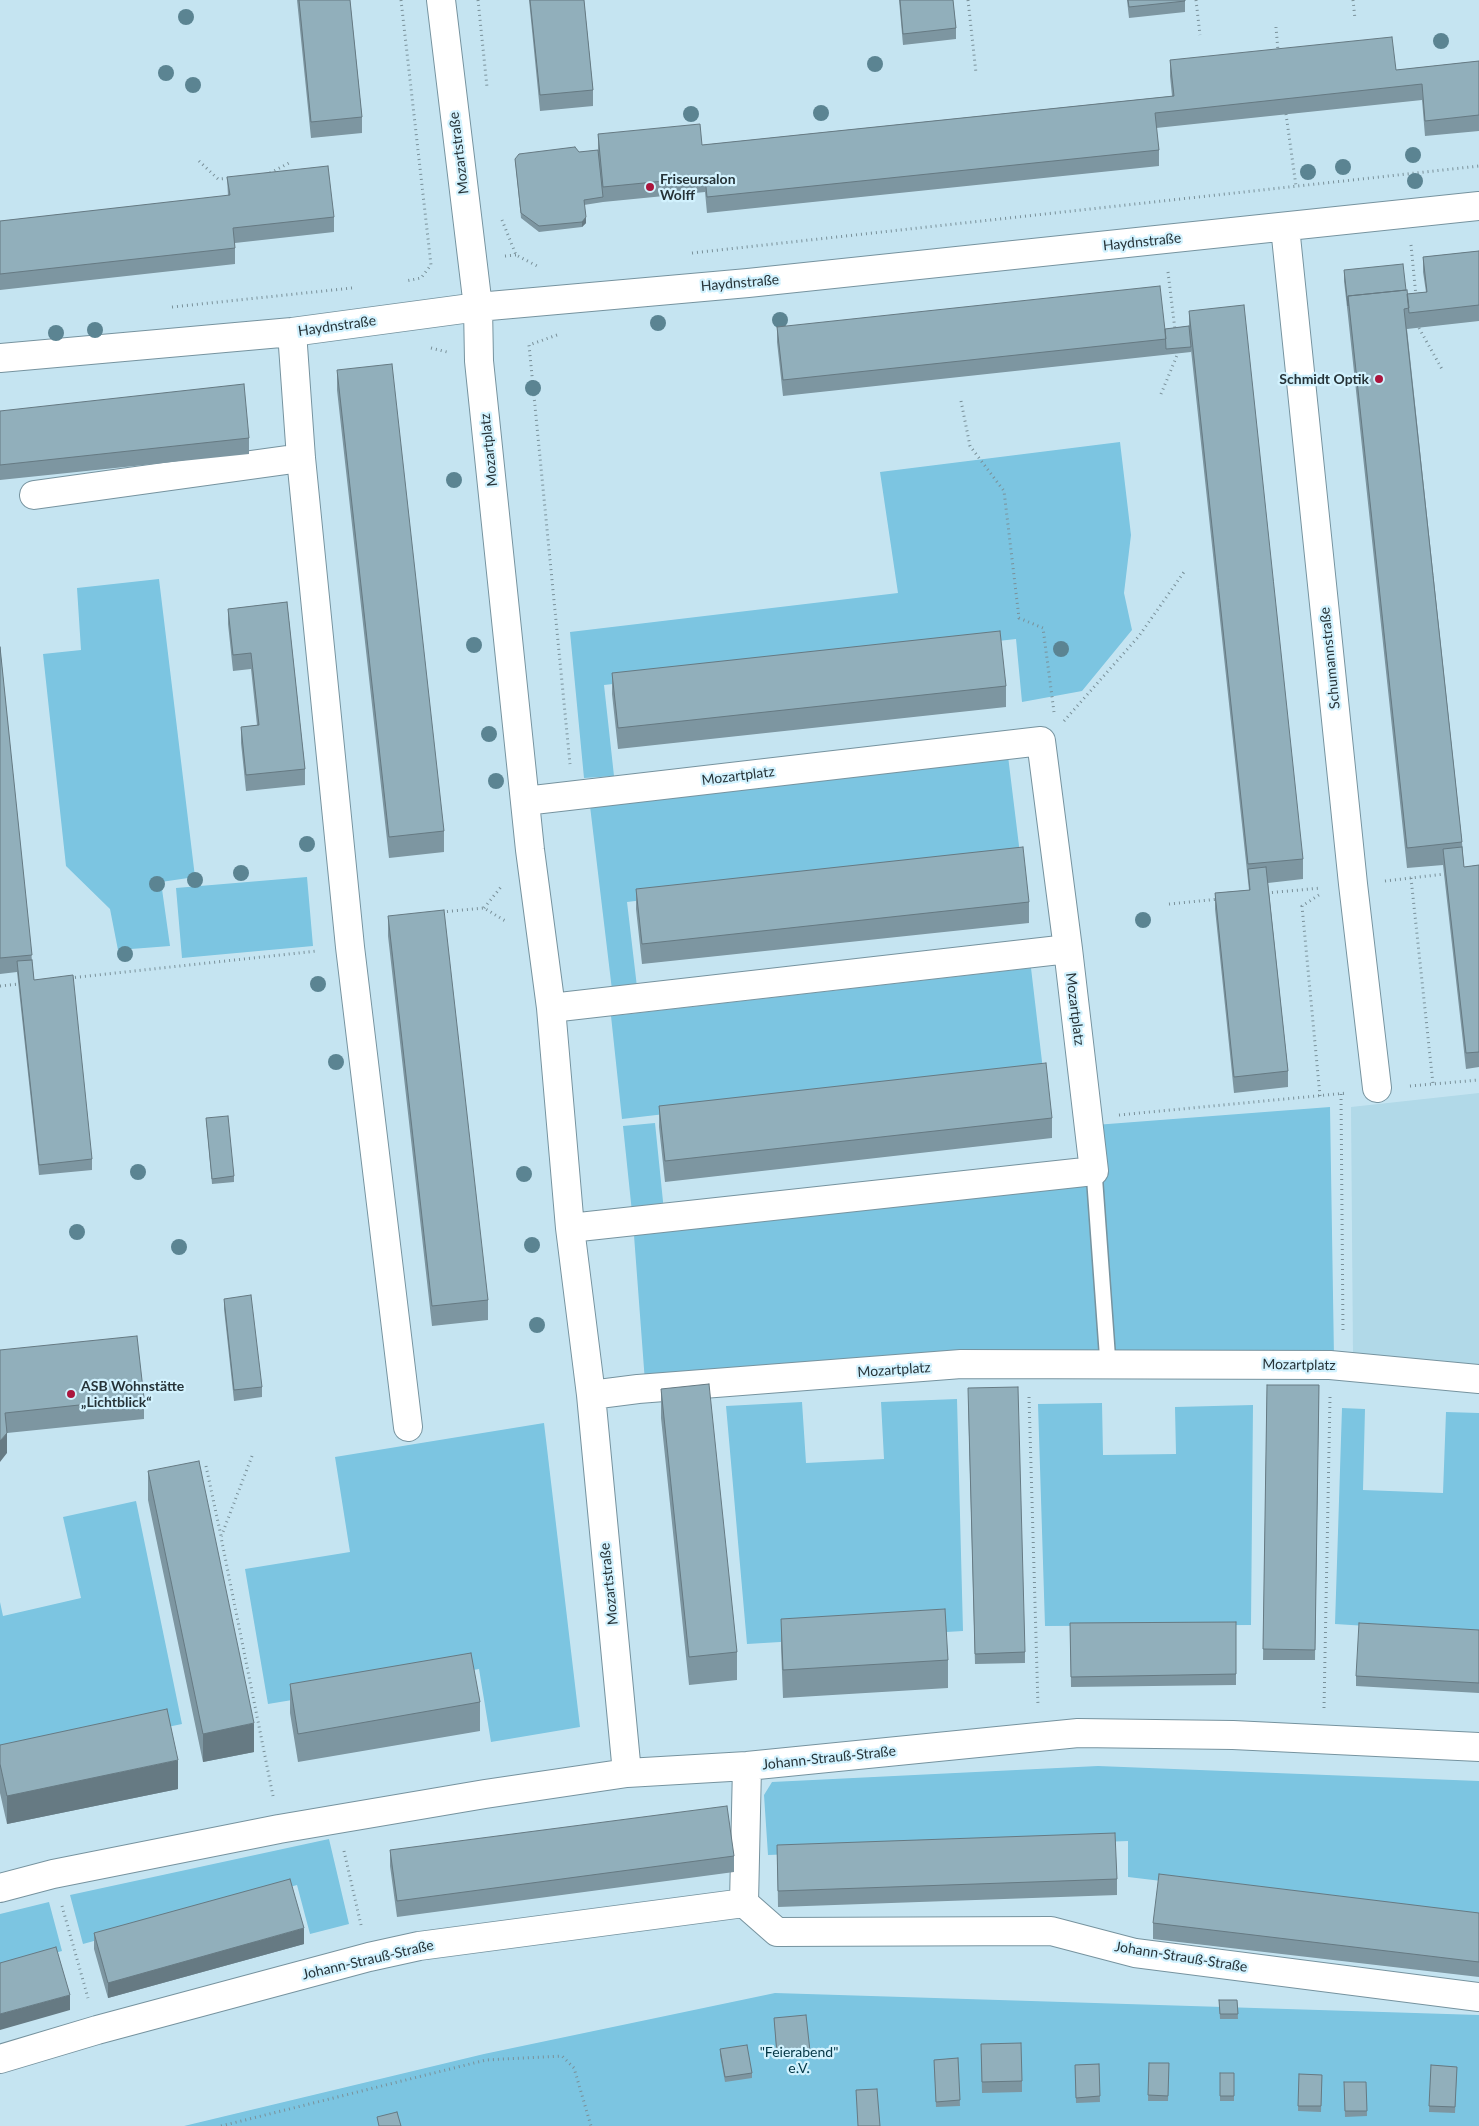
<!DOCTYPE html>
<html>
<head>
<meta charset="utf-8">
<style>
	body { margin:0 }
	canvas { display:block; background:#c5e4f1 }
</style>
</head>
<body>
<canvas width="1479" height="2126"></canvas>
<script>
const context = document.querySelector('canvas').getContext('2d');
context.lineJoin = 'round';
function fill(path, color) { context.fillStyle = color; context.fill(path, 'evenodd'); }
const poly = rows => new Path2D(rows.map(r => 'M' + r).join(''));
function stroke(path, color, width, dash) { context.strokeStyle = color; context.lineWidth = width; context.lineCap = dash ? 'butt' : 'round'; context.setLineDash(dash || []); context.stroke(path); }
function write(font, color, halo, rows, align = 'center') {
  context.font = font + ' Lato,sans-serif'; context.lineWidth = 4.5; context.setLineDash([]); context.textBaseline = 'middle'; context.strokeStyle = halo; context.fillStyle = color; for (const [text, x, y, turn = 0] of rows) {
    context.save(); context.translate(x, y); context.rotate((+turn || 0) * Math.PI / 180); context.textAlign = isNaN(turn) ? turn : align; if (halo) context.strokeText(text, 0, 0); context.fillText(text, 0, 0); context.restore();
  }
}
const built = poly([
	[1479,1093,1479,1370,1353,1357,1351,1107]
]);
const green = poly([
	[1120,442,1131,535,1124,593,1132,630,1082,691,1022,702,1016,639,604,685,614,776,584,778,570,632,898,593,880,472],
	[159,579,195,877,161,882,170,946,118,950,110,909,66,866,43,654,81,650,77,588],
	[1008,756,1020,854,627,902,637,987,612,990,590,806],
	[307,877,313,946,182,958,176,888],
	[1031,968,1043,1070,622,1119,611,1016],
	[1330,1107,1334,1358,645,1382,633,1222,623,1126,655,1123,665,1221,1100,1177,1095,1125],
	[957,1399,963,1631,747,1644,726,1406,802,1402,806,1463,884,1459,881,1402],
	[1102,1403,1103,1455,1176,1454,1175,1407,1253,1405,1251,1625,1045,1626,1038,1404],
	[1342,1408,1365,1409,1363,1490,1443,1493,1446,1412,1479,1413,1479,1633,1335,1624],
	[544,1423,580,1727,491,1742,479,1669,268,1704,245,1569,350,1552,335,1457],
	[136,1501,182,1724,0,1762,0,1602,3,1616,81,1598,63,1517],
	[1098,1766,1479,1781,1479,1919,1128,1877,1128,1841,768,1855,764,1795,772,1782],
	[329,1839,349,1924,310,1934,297,1885,83,1944,70,1895],
	[49,1902,62,1951,0,1968,0,1914],
	[775,1993,1479,2015,1479,2126,184,2126,484,2054]
]);
const path = poly([
	[401,0,431,265,421,278,406,281],
	[478,0,487,87],
	[968,0,976,73],
	[1196,0,1200,35],
	[1353,0,1355,19],
	[1276,27,1278,51],
	[1286,114,1296,186],
	[199,161,218,179,231,178],
	[270,173,289,163],
	[502,220,516,255,539,267],
	[1411,245,1416,296],
	[692,253,1479,166],
	[505,256,516,255],
	[1168,272,1175,330],
	[172,307,352,288],
	[1419,328,1443,371],
	[557,335,529,345,570,764],
	[431,348,447,352],
	[1161,394,1178,353],
	[961,401,970,446,1004,491,1019,618,1043,628,1054,712],
	[1064,721,1139,636,1184,572],
	[1411,878,1433,1084],
	[1385,881,1445,874],
	[1267,893,1321,888],
	[1169,904,1219,899],
	[484,908,501,887],
	[442,912,484,908,507,922],
	[70,978,317,951],
	[0,986,19,984],
	[1410,1086,1479,1080],
	[1341,1094,1343,1333],
	[1320,1096,1302,906,1322,893],
	[1119,1115,1347,1093],
	[1029,1397,1038,1706],
	[252,1456,221,1537,273,1796],
	[206,1466,221,1536],
	[1324,1708,1330,1397],
	[344,1851,361,1925],
	[62,1906,88,1998],
	[221,2126,486,2060,562,2056,574,2068,591,2126]
]);
const lane = poly([
	[1094,1171,1108,1364]
]);
const street = poly([
	[441,0,478,307,479,361,530,850,551,1008,570,1228,591,1395,627,1773],
	[1285,227,1353,884,1377,1088],
	[292,332,301,458,350,947,408,1427],
	[0,358,292,332,478,307,748,283,1479,206],
	[34,495,301,458],
	[525,801,1041,741,1068,949,551,1008],
	[570,1228,1094,1171,1068,949],
	[591,1395,638,1389,961,1364,1330,1365,1479,1379],
	[747,1766,744,1903,777,1932,1051,1931,1135,1953,1479,1997],
	[0,1888,53,1874,279,1829,485,1794,627,1773,747,1766,1078,1733,1233,1735,1479,1747],
	[0,2059,97,2030,369,1957,419,1946,744,1903]
]);
const trees = [
	[186,17],
	[1441,41],
	[875,64],
	[166,73],
	[193,85],
	[821,113],
	[691,114],
	[1413,155],
	[1343,167],
	[1308,172],
	[1415,181],
	[780,320],
	[658,323],
	[95,330],
	[56,333],
	[533,388],
	[454,480],
	[474,645],
	[1061,649],
	[489,734],
	[496,781],
	[307,844],
	[241,873],
	[195,880],
	[157,884],
	[1143,920],
	[125,954],
	[318,984],
	[336,1062],
	[138,1172],
	[524,1174],
	[77,1232],
	[532,1245],
	[179,1247],
	[537,1325]
];
const wall = poly([
	[297,0,350,0,362,117,362,133,311,138],
	[529,0,584,0,593,90,593,106,540,111],
	[899,0,953,0,956,28,956,39,903,45],
	[1127,0,1185,0,1185,12,1129,18],
	[1170,60,1396,70,1479,61,1479,131,1425,136,1422,100,1156,128,1159,150,1159,166,707,213,705,192,603,202,584,205,586,223,582,227,539,232,521,218,515,159,598,150,598,134,702,145,1172,96,1170,76],
	[227,177,334,217,334,232,235,243,235,264,0,290,0,221,228,196],
	[1479,251,1479,321,1407,329,1462,842,1464,867,1479,865,1479,1067,1466,1069,1443,865,1407,868,1348,316,1344,281,1344,270,1406,290,1407,294,1426,292,1423,272,1423,257],
	[1189,311,1303,859,1303,879,1268,883,1288,1071,1288,1087,1234,1093,1215,909,1215,893,1249,890,1191,350,1191,352,783,396,777,342,777,327,1165,329,1189,326],
	[337,370,444,831,444,852,389,858,337,390],
	[0,411,249,438,249,454,0,480],
	[287,602,305,769,305,785,246,791,241,743,241,727,257,725,251,669,233,671,228,624,228,609],
	[0,647,34,980,92,1159,92,1170,39,1175,17,972,0,974],
	[612,673,1006,686,1006,707,618,749,612,694],
	[636,889,1029,902,1029,923,642,964,636,909],
	[388,916,488,1300,488,1320,432,1326,388,936],
	[659,1106,1052,1118,1052,1138,665,1182,659,1127],
	[206,1118,234,1176,234,1182,212,1184],
	[224,1299,262,1387,262,1397,234,1401,224,1309],
	[0,1350,144,1398,144,1419,7,1433,7,1453],
	[1267,1385,1319,1385,1315,1660,1263,1660],
	[661,1389,737,1652,737,1680,689,1685,661,1418],
	[968,1399,1025,1652,1025,1663,975,1664],
	[148,1471,254,1752,203,1762,148,1500],
	[781,1619,948,1660,948,1688,783,1698,781,1647],
	[1236,1622,1236,1685,1071,1687,1070,1623],
	[1479,1630,1479,1693,1356,1686,1356,1676],
	[290,1684,480,1702,480,1731,298,1762,290,1713],
	[0,1745,178,1789,7,1824,0,1793],
	[777,1845,1117,1879,1117,1895,778,1907],
	[390,1850,734,1856,734,1872,397,1917,390,1866],
	[1479,1913,1479,1977,1153,1939,1153,1923],
	[94,1933,304,1944,108,1998,94,1949],
	[1219,2000,1237,2000,1238,2019,1220,2019],
	[774,2018,810,2051,810,2056,777,2059],
	[720,2049,752,2073,752,2078,725,2082,720,2055],
	[981,2055,1022,2081,1022,2092,982,2093],
	[958,2058,960,2106,936,2107,934,2060],
	[1149,2063,1169,2063,1168,2101,1148,2101],
	[1099,2064,1100,2102,1076,2103,1075,2065],
	[1431,2065,1457,2067,1455,2113,1429,2112],
	[1220,2073,1234,2073,1234,2101,1220,2101],
	[1299,2074,1322,2075,1321,2112,1298,2111],
	[1344,2082,1366,2082,1367,2116,1345,2117]
]);
const shadedWall = poly([
	[586,217,586,223,582,227,582,222],
	[7,1433,7,1453,0,1462,0,1441],
	[254,1723,254,1752,203,1762,203,1734],
	[178,1760,178,1789,7,1824,7,1796],
	[304,1928,304,1944,108,1998,108,1983],
	[70,1995,70,2010,0,2030,0,2014]
]);
const building = poly([
	[299,0,350,0,362,117,311,122,299,0],
	[530,0,584,0,593,90,540,95,530,0],
	[900,0,953,0,956,28,903,34,900,0],
	[1128,0,1185,0,1185,1,1129,7,1128,0],
	[1392,37,1396,70,1479,61,1479,115,1425,121,1422,84,1155,113,1159,150,707,197,705,177,603,187,598,134,700,124,702,145,1174,96,1170,60,1392,37],
	[575,147,579,152,598,150,603,197,584,200,586,217,582,222,539,226,521,213,515,159,519,154,575,147],
	[328,166,334,217,233,228,235,248,0,274,0,221,230,195,227,177,328,166],
	[1479,251,1479,305,1409,313,1407,294,1427,292,1423,257,1479,251],
	[1403,264,1406,290,1348,296,1348,306,1344,270,1403,264],
	[1160,286,1166,339,783,380,777,327,1160,286],
	[1407,290,1409,308,1404,309,1462,842,1407,848,1348,296,1407,290],
	[1244,305,1303,859,1248,864,1189,311,1244,305],
	[1189,326,1191,347,1166,349,1165,329,1189,326],
	[392,364,444,831,389,837,337,370,392,364],
	[244,384,249,438,0,465,0,411,244,384],
	[287,602,305,769,246,775,241,727,259,725,251,653,233,655,228,609,287,602],
	[1000,631,1006,686,618,728,612,673,1000,631],
	[0,647,32,955,0,958,0,647],
	[1023,847,1029,902,642,944,636,889,1023,847],
	[1462,847,1464,867,1479,865,1479,1052,1466,1053,1443,849,1462,847],
	[1266,867,1288,1071,1234,1077,1215,893,1250,890,1248,869,1266,867],
	[444,910,488,1300,432,1306,388,916,444,910],
	[32,960,34,980,73,975,92,1159,39,1165,17,961,32,960],
	[1046,1063,1052,1118,665,1161,659,1106,1046,1063],
	[228,1116,234,1176,212,1179,206,1118,228,1116],
	[251,1295,262,1387,234,1390,224,1299,251,1295],
	[137,1336,144,1398,5,1413,7,1433,0,1441,0,1350,137,1336],
	[709,1384,737,1652,689,1657,661,1389,709,1384],
	[1267,1385,1319,1385,1315,1650,1263,1649,1267,1385],
	[1018,1387,1025,1652,975,1654,968,1388,1018,1387],
	[199,1461,254,1723,203,1734,148,1471,199,1461],
	[945,1609,948,1660,783,1670,781,1619,945,1609],
	[1236,1622,1236,1674,1071,1677,1070,1623,1236,1622],
	[1359,1623,1479,1630,1479,1683,1356,1676,1359,1623],
	[471,1653,480,1702,298,1734,290,1684,471,1653],
	[167,1709,178,1760,7,1796,0,1764,0,1745,167,1709],
	[727,1806,734,1856,397,1901,390,1850,727,1806],
	[1115,1833,1117,1879,778,1891,777,1845,1115,1833],
	[1159,1874,1479,1913,1479,1962,1153,1923,1159,1874],
	[290,1879,304,1928,108,1983,94,1933,290,1879],
	[56,1947,70,1995,0,2014,0,1963,56,1947],
	[1219,2000,1237,2000,1238,2014,1220,2014,1219,2000],
	[806,2015,810,2051,777,2054,774,2018,806,2015],
	[1021,2043,1022,2081,982,2082,981,2044,1021,2043],
	[747,2045,752,2073,725,2077,720,2049,747,2045],
	[958,2058,960,2100,936,2102,934,2060,958,2058],
	[1149,2063,1169,2063,1168,2096,1148,2095,1149,2063],
	[1099,2064,1100,2096,1076,2098,1075,2065,1099,2064],
	[1431,2065,1457,2067,1455,2107,1429,2106,1431,2065],
	[1220,2073,1234,2073,1234,2096,1220,2096,1220,2073],
	[1299,2074,1322,2075,1321,2106,1298,2106,1299,2074],
	[1344,2082,1366,2082,1367,2111,1345,2111,1344,2082],
	[877,2089,880,2126,858,2126,856,2090,877,2089],
	[397,2112,401,2126,379,2126,377,2117,397,2112]
]);
const markers = [
	[650,187,5,"#ab153d"],
	[1379,379,5,"#ab153d"],
	[71,1394,5,"#ab153d"]
];
const streetNames = [
	["Mozartstraße",459,153,-97],
	["Haydnstraße",1142,242,-6],
	["Haydnstraße",740,283,-5],
	["Haydnstraße",337,326,-8],
	["Mozartplatz",489,450,-96],
	["Schumannstraße",1330,658,-96],
	["Mozartplatz",738,776,-7],
	["Mozartplatz",1075,1009,83],
	["Mozartplatz",1299,1365,1],
	["Mozartplatz",894,1370,-4],
	["Mozartstraße",609,1584,-96],
	["Johann-Strauß-Straße",829,1758,-6],
	["Johann-Strauß-Straße",1181,1957,9],
	["Johann-Strauß-Straße",368,1960,-13]
];
const poiNames = [
	["Friseursalon",660,179],
	["Wolff",660,195],
	["Schmidt Optik",1369,379,"right"],
	["ASB Wohnstätte",81,1386],
	["„Lichtblick“",81,1402]
];
const parkNames = [
	["\"Feierabend\"",799,2052],
	["e.V.",799,2068]
];
fill(built, '#b1d9e8');
fill(green, '#7cc5e1');
stroke(lane, '#76939f', 18);
stroke(street, '#76939f', 30);
stroke(path, '#799099', 3, [1, 4]);
stroke(lane, '#fff', 15);
stroke(street, '#fff', 28);
context.fillStyle = '#5b8492';
for (const [x, y] of trees) { context.beginPath(); context.arc(x, y, 8, 0, 2 * Math.PI); context.fill(); }
fill(wall, '#7d96a1');
fill(shadedWall, '#667a83');
fill(building, '#91afbb');
stroke(building, '#667a83', 1);
for (const [x, y, r, color] of markers) { const dot = new Path2D(); dot.arc(x, y, r, 0, 2 * Math.PI); context.fillStyle = color; context.fill(dot); stroke(dot, '#d2f2fe', 2); }
write('14px', '#263338', '#d2f2fe', streetNames);
write('bold 14px', '#263338', '#d2f2fe', poiNames, 'left');
write('14px', '#043645', '#d2f2fe', parkNames);
</script>
</body>
</html>
